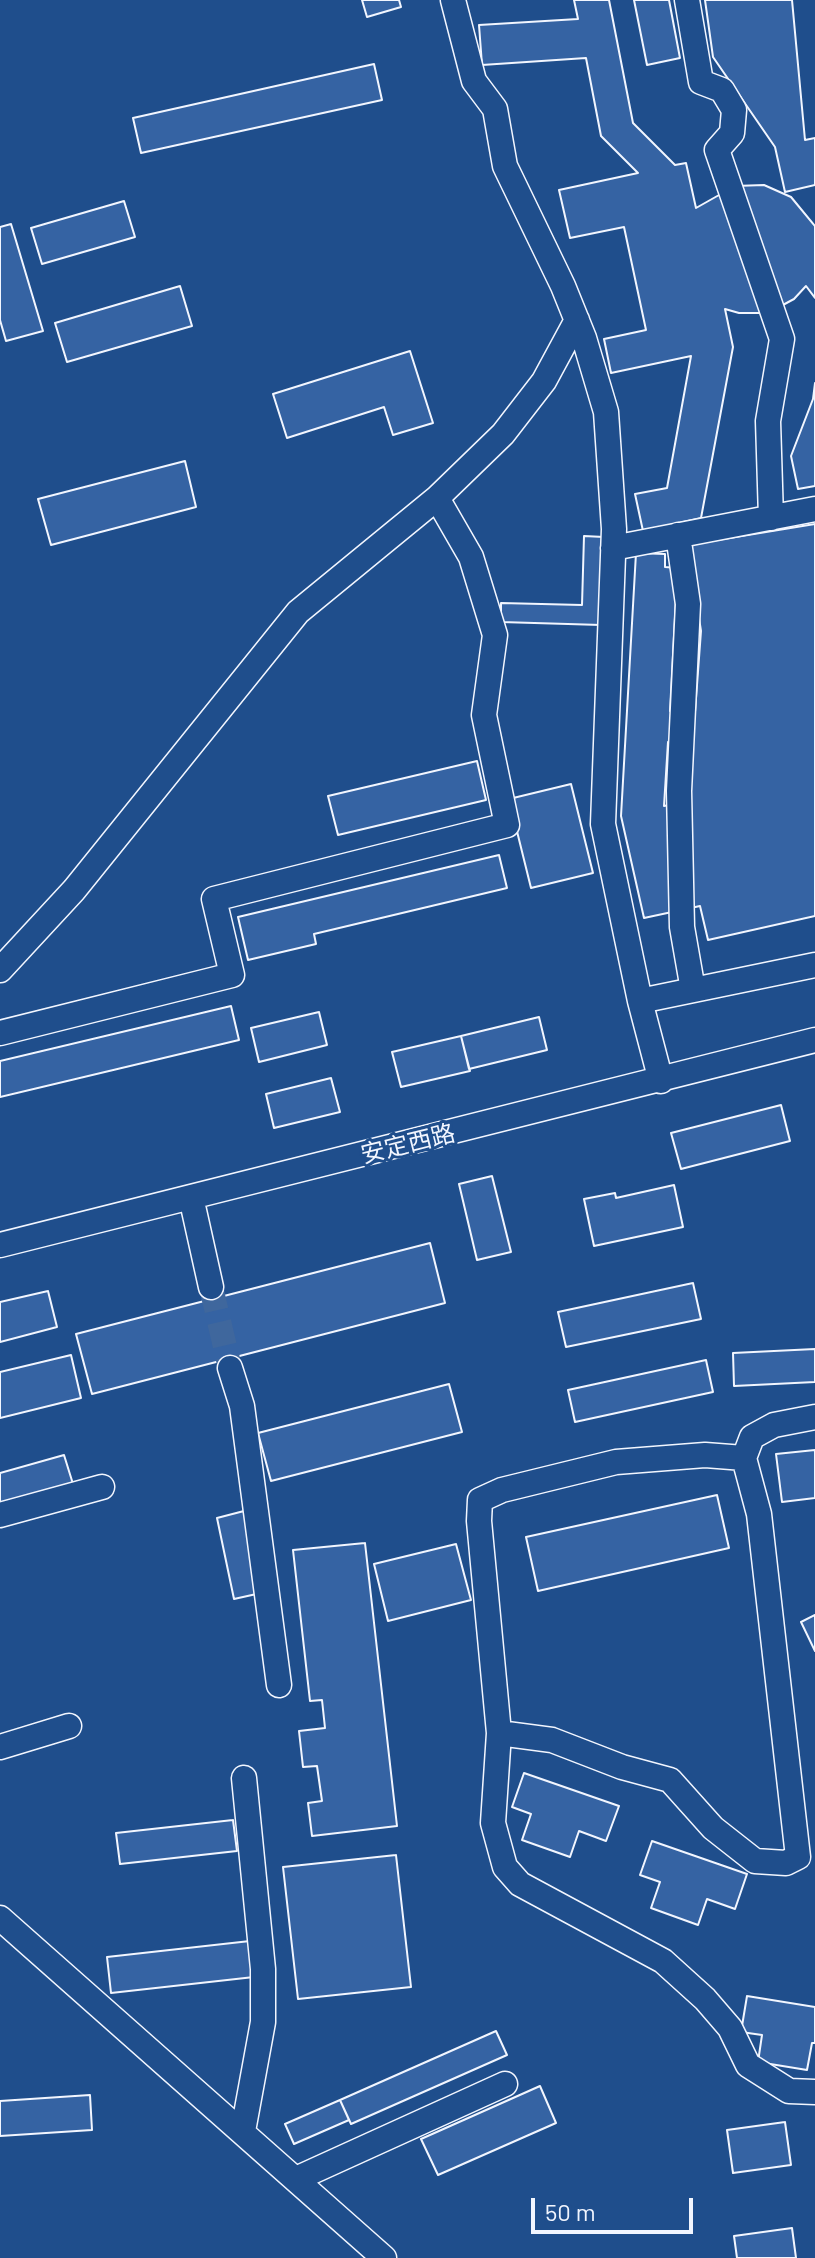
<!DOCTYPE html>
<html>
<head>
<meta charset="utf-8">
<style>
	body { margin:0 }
	#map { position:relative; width:815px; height:2258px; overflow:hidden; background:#1f4e8c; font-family:Barlow,sans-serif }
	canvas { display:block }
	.scale { position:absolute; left:531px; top:2198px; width:162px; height:36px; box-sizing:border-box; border:4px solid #f2f6ff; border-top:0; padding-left:10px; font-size:24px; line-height:28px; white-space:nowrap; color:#f2f6ff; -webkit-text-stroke:6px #1f4e8c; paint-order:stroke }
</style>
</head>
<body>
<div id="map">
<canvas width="815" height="2258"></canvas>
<div class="scale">50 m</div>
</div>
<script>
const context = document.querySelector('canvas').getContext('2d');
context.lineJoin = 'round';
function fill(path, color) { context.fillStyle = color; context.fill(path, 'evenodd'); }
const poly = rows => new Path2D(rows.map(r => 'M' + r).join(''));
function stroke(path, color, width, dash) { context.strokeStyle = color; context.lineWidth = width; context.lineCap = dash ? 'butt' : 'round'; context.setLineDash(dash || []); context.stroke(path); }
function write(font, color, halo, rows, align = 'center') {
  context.font = font + ' Barlow,"Noto Sans SC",sans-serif'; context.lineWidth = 6; context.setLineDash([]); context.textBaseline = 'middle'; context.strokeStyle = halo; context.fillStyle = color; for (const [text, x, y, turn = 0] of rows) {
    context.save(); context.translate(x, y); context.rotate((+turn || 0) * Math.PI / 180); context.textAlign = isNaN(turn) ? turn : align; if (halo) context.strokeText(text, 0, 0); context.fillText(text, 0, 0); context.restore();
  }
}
const building = poly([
	[362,0,399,0,401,7,367,17,362,0],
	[574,0,609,0,633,123,675,165,686,163,696,208,735,186,764,185,791,197,815,226,815,298,806,286,794,299,768,313,739,313,725,309,733,347,701,518,643,531,635,494,667,488,691,356,611,373,604,339,646,330,624,227,570,238,559,190,638,173,601,136,586,58,482,65,479,25,578,19,574,0],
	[634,0,669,0,680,58,647,65,634,0],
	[705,0,792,0,805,140,815,138,815,185,785,192,775,147,713,57,705,0],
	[374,64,382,100,141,153,133,118,374,64],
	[124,201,135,237,42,264,31,228,124,201],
	[11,224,43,331,6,341,0,320,0,227,11,224],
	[180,286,192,326,67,362,55,323,180,286],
	[410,351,433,423,393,435,384,407,287,438,273,394,410,351],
	[815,383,815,486,798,489,791,456,813,399,815,383],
	[185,461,196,507,51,545,38,499,185,461],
	[815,524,815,916,708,940,700,906,644,918,621,816,636,553,665,554,665,567,691,569,687,545,815,524],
	[676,598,696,599,701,631,695,712,670,711,676,598],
	[668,742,692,744,688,801,664,806,668,742],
	[584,536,604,537,601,625,501,622,501,603,582,605,584,536],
	[477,761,486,800,338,835,328,796,477,761],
	[571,784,593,873,531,888,509,799,571,784],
	[499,855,507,888,314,934,316,944,248,960,238,917,499,855],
	[231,1006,239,1040,0,1097,0,1061,231,1006],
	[319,1012,327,1045,259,1062,251,1028,319,1012],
	[539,1017,547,1050,469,1069,461,1036,539,1017],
	[461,1036,470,1071,401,1087,392,1052,461,1036],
	[331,1078,340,1112,274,1128,266,1094,331,1078],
	[781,1105,790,1141,681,1169,671,1133,781,1105],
	[492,1176,511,1252,477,1260,459,1184,492,1176],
	[674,1185,683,1227,594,1246,584,1199,615,1193,616,1198,674,1185],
	[430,1243,445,1303,92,1394,76,1334,430,1243],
	[693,1283,701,1319,566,1347,558,1312,693,1283],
	[48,1291,57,1327,0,1342,0,1302,48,1291],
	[815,1349,815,1382,734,1386,733,1353,815,1349],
	[71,1355,81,1398,0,1418,0,1372,71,1355],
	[706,1360,713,1392,575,1422,568,1390,706,1360],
	[449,1384,462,1432,271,1481,258,1433,449,1384],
	[815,1450,815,1498,782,1502,776,1454,815,1450],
	[64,1455,73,1484,0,1505,0,1473,64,1455],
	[717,1495,729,1548,538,1591,526,1537,717,1495],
	[244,1511,261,1593,234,1599,217,1518,244,1511],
	[365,1543,397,1826,312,1836,308,1803,322,1801,317,1766,303,1767,299,1731,325,1728,322,1700,310,1701,293,1550,365,1543],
	[456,1544,471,1600,388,1621,374,1564,456,1544],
	[815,1615,815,1651,801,1622,815,1615],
	[524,1773,619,1806,606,1841,579,1831,570,1857,522,1840,531,1814,512,1807,524,1773],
	[233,1820,237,1851,120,1864,116,1833,233,1820],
	[652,1841,747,1874,735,1909,707,1899,698,1925,651,1908,660,1882,640,1875,652,1841],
	[396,1855,411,1987,298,1999,283,1867,396,1855],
	[250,1941,254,1977,111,1993,107,1957,250,1941],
	[747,1996,815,2007,815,2043,812,2043,807,2070,758,2062,762,2035,741,2032,747,1996],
	[496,2031,507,2055,351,2124,340,2100,496,2031],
	[540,2086,556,2123,438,2175,421,2139,540,2086],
	[90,2095,92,2130,0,2136,0,2101,90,2095],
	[340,2100,349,2120,294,2144,285,2124,340,2100],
	[785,2122,791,2165,733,2173,727,2130,785,2122],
	[792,2228,796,2258,737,2258,734,2236,792,2228]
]);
const minorTunnel = poly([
	[211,1287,230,1368]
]);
const minor = poly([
	[453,0,474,81,495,109,505,166,563,286,584,338,606,412,614,529,603,824,640,1001,661,1081],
	[687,0,701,82,722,90,734,110,732,133,717,150,782,339,768,421,771,518],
	[678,535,688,604,679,791,682,927,693,990],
	[613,548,815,509],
	[0,970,74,890,298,612,437,498,503,434,544,381,577,320],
	[640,1001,815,965],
	[0,1033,232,975,214,899,507,825,484,715,495,635,471,557,437,498],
	[191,1197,211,1287],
	[0,1245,815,1040],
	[230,1368,242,1406,279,1685],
	[744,1458,705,1455,616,1462,502,1490,480,1500,479,1521,499,1733,493,1823,505,1867,520,1884,663,1961,705,1999,730,2028,748,2065,789,2091,815,2092],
	[0,1515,102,1487],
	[499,1733,552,1740,622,1767,670,1780,713,1828,755,1861,786,1863,798,1857,759,1514,744,1458,752,1437,774,1425,815,1417],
	[0,1747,69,1726],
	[0,1918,384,2258],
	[243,2131,263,2022,263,1969,244,1778],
	[296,2179,505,2084]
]);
const streetNames = [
	["安定西路",408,1144,-14]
];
fill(building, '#3563a3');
stroke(building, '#f2f6ff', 2);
stroke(minorTunnel, '#3f679d', 24, [24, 12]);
stroke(minor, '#f2f6ff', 27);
stroke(minor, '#1f4e8c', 24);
write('24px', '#f2f6ff', '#1f4e8c', streetNames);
</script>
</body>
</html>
